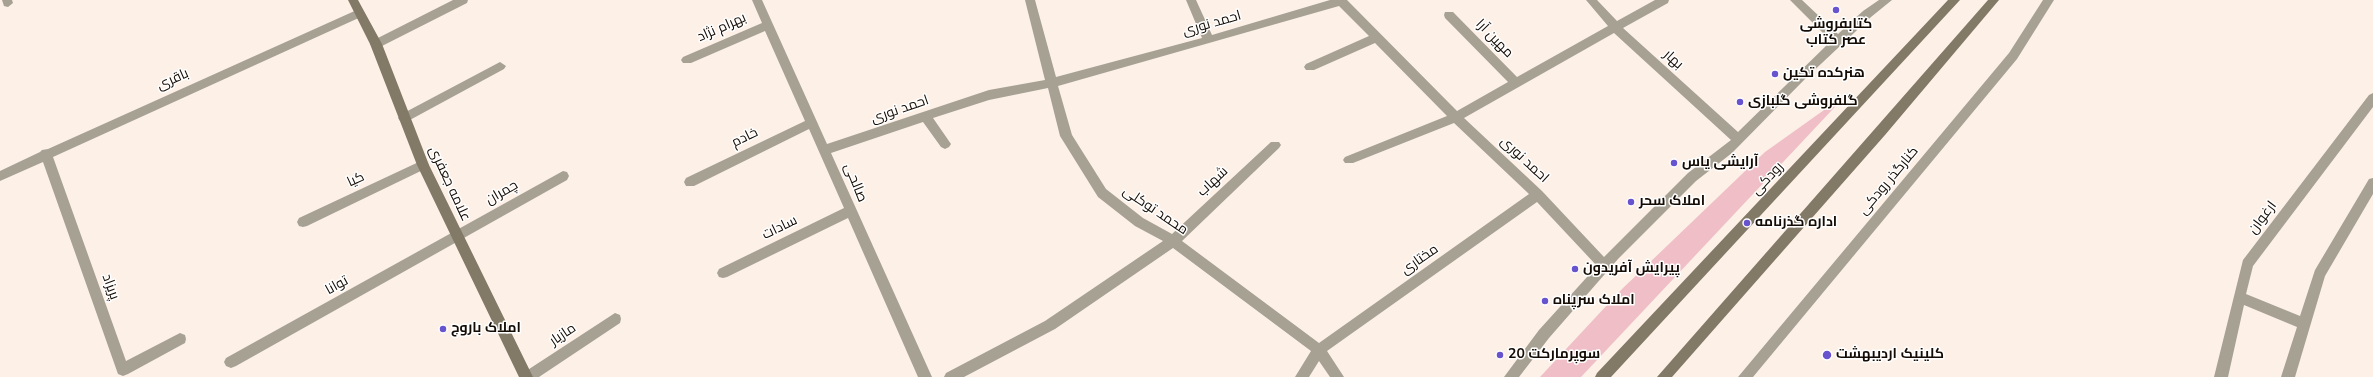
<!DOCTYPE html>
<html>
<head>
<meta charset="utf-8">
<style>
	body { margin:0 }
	canvas { display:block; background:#fcf0e7 }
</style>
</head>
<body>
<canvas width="2373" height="377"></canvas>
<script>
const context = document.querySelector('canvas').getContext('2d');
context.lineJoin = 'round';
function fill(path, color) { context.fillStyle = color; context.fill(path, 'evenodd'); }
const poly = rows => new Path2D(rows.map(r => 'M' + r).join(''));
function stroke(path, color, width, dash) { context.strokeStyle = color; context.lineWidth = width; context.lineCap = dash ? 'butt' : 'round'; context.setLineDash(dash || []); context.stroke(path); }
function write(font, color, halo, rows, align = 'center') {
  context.font = font + ' "Nunito Sans",Cairo,sans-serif'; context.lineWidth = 3; context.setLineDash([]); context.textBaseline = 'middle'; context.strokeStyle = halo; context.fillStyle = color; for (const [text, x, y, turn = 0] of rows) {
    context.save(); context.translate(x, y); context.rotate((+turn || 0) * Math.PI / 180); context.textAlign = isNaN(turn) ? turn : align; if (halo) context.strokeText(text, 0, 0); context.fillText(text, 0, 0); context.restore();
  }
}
const green = poly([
	[1848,93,1581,377,1540,377,1622,289,1765,152]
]);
const minor = poly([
	[2,0,12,0,13,3,8,7,4,6,2,0],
	[453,0,468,0,467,3,380,47,372,47,370,44,372,41,453,0],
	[752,0,762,0,827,144,989,90,1045,80,1025,0,1035,0,1056,77,1202,38,1186,0,1196,0,1212,35,1330,0,1347,0,1457,111,1508,82,1445,18,1444,15,1445,12,1453,12,1517,77,1608,26,1586,0,1597,0,1617,21,1655,0,1669,0,1668,3,1623,28,1738,132,1831,41,1790,0,1802,0,1838,34,1863,11,1879,0,1892,0,1871,17,1806,78,1732,153,1696,181,1618,259,1549,338,1519,377,1504,377,1539,330,1597,266,1537,202,1327,351,1344,377,1330,377,1319,361,1309,377,1295,377,1311,351,1173,248,1055,329,964,377,944,377,946,373,1045,321,1163,241,1135,226,1098,197,1060,136,1048,88,989,100,933,118,951,144,949,147,945,149,941,147,923,122,831,153,932,377,918,377,848,218,727,277,723,278,719,277,717,273,719,269,844,208,809,129,694,186,686,186,684,182,686,178,805,121,765,31,691,63,683,63,681,60,683,57,762,23,752,0],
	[1339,6,1369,36,1306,64,1304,67,1306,70,1314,70,1375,43,1447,116,1345,157,1343,160,1345,163,1353,163,1454,123,1529,194,1319,343,1182,241,1279,148,1281,145,1279,142,1271,142,1172,234,1143,218,1106,189,1072,135,1058,86,1339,6],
	[1614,33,1731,140,1688,173,1604,257,1542,191,1464,118,1614,33],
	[2043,0,2054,0,2017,59,1753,377,1738,377,2009,53,2043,0],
	[359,9,364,13,363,16,53,157,126,361,180,333,185,335,186,339,185,343,128,374,123,376,118,374,43,162,0,181,0,171,40,152,42,150,48,149,359,9],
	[500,62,506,66,504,69,408,121,400,121,398,118,400,115,500,62],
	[2373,93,2373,107,2253,266,2246,294,2300,316,2315,270,2369,179,2373,178,2373,194,2325,276,2295,377,2281,377,2297,327,2244,305,2228,377,2214,377,2243,260,2369,95,2373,93],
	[423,160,427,162,429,165,427,168,307,226,303,227,299,226,297,222,299,218,423,160],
	[563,171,567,172,569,176,567,180,236,366,231,368,226,366,224,362,226,358,563,171],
	[615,313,620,315,621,319,620,323,539,377,521,377,523,373,615,313]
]);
const secondary = poly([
	[348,0,358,0,382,44,429,165,533,377,519,377,417,165,370,44,348,0],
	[1948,0,1960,0,1611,377,1595,377,1597,373,1948,0],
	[1988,0,1999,0,1885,135,1672,377,1657,377,1988,0]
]);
const markers = [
	[1836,10,4,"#6653cd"],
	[1775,74,4,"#6653cd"],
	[1740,102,4,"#6653cd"],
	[1674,163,4,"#6653cd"],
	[1631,202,4,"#6653cd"],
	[1747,223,4,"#6653cd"],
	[1575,269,4,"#6653cd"],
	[1545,301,4,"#6653cd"],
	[443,329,4,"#6653cd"],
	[1500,355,4,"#6653cd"],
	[1827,355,5,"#6653cd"]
];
const streetNames = [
	["احمد نوری",1212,24,-16],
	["بهرام نژاد",722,28,-24],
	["مهین آرا",1494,39,46],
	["بهار",1673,60,42],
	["باقری",173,80,-24],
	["احمد نوری",900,110,-19],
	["خادم",745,138,-26],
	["احمد نوری",1524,160,43],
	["رودکی",1768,179,-47],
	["کیا",356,180,-25],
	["کنارگذر رودکی",1889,181,-50],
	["شهاب",1213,182,-43],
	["صالحی",855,183,68],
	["علامه جعفری",449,184,65],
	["چمران",502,193,-30],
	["محمد توکلی",1155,211,34],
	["ارغوان",2263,218,-53],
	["سادات",780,228,-26],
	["مختاری",1420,260,-35],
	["توانا",337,286,-29],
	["پریزاد",110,287,70],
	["مازیار",563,335,-34]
];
const poiNames = [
	["کتابفروشی",1836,25,"center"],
	["عصر کتاب",1836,41,"center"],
	["هنرکده تکین",1783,74],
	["گلفروشی گلبازی",1748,102],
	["آرایشی یاس",1682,163],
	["املاک سحر",1639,202],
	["اداره گذرنامه",1755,223],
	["پیرایش آفریدون",1583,269],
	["املاک سرپناه",1553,301],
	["املاک باروج",451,329],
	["سوپرمارکت 20",1508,355],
	["کلینیک اردیبهشت",1836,355]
];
fill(green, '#efbec7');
fill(minor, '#a7a194');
fill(secondary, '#827966');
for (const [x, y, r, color] of markers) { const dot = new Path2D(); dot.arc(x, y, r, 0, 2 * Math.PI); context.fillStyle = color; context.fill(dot); stroke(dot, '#fff', 1.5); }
write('14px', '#140b04', '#fff', streetNames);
write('bold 14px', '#140b04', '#fff', poiNames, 'left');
</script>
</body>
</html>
